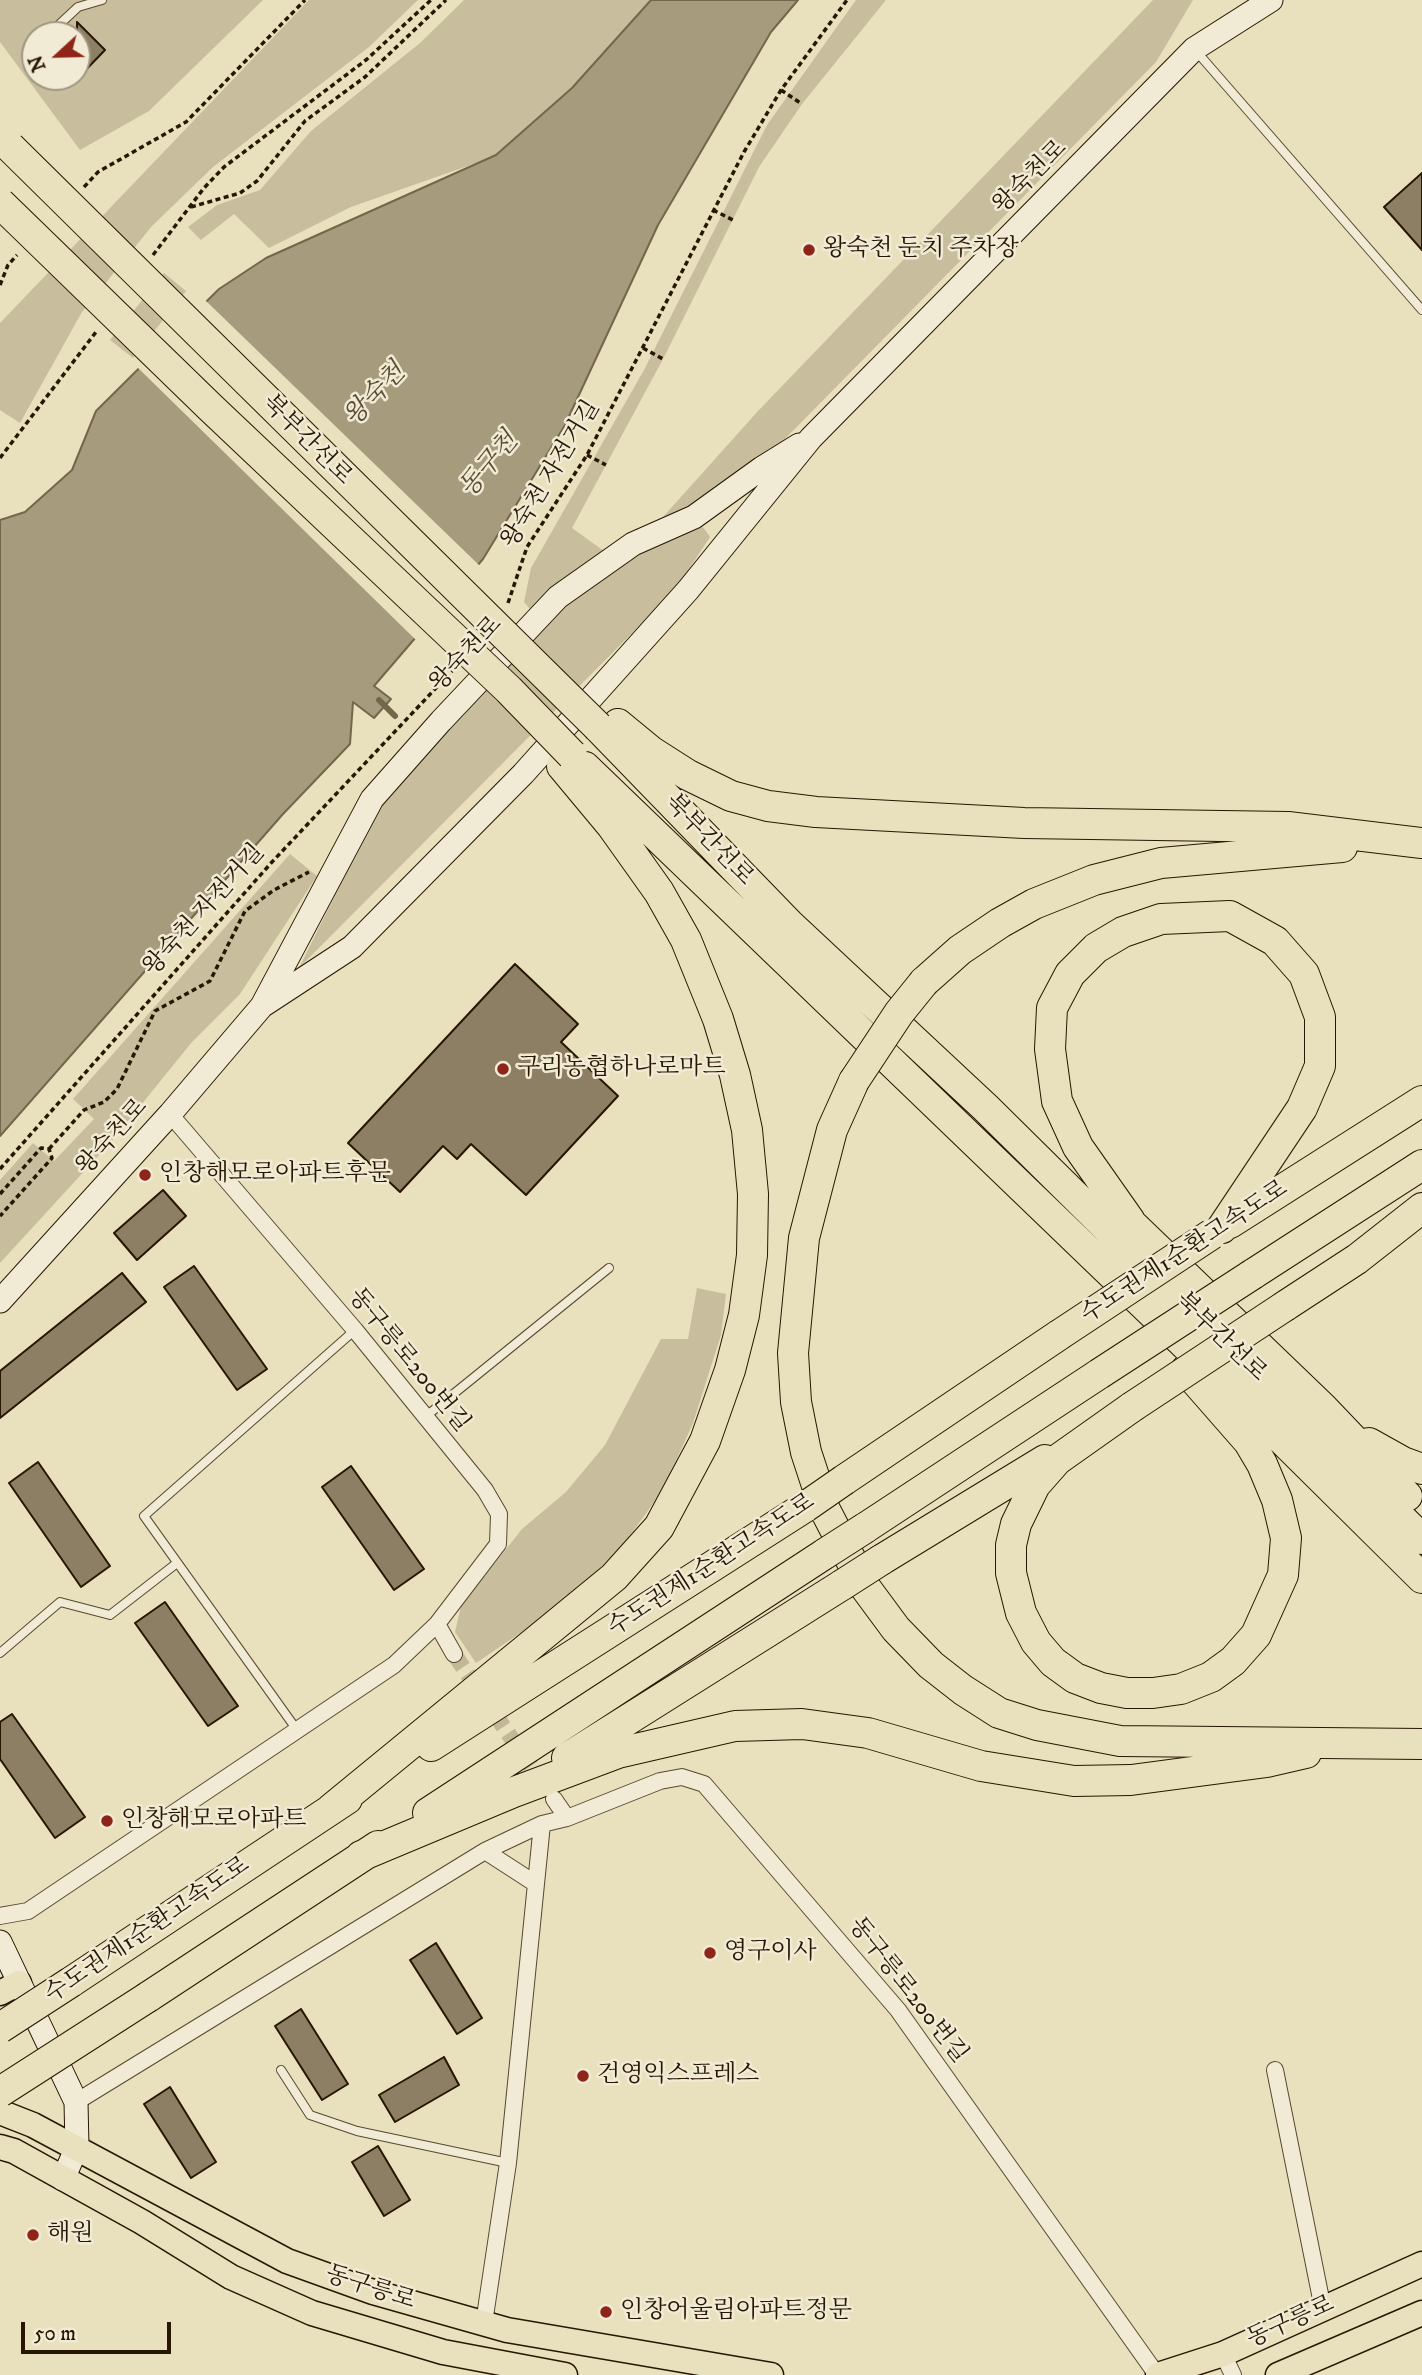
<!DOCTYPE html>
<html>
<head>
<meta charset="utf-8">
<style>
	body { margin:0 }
	#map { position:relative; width:1422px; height:2375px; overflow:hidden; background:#e9e0be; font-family:"IM FELL DW Pica",serif }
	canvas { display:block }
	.north { position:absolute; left:21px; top:21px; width:70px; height:70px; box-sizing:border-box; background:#f1ebd5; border:2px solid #a09680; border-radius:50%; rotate:248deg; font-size:19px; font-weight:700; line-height:28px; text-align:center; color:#271600 }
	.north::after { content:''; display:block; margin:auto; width:24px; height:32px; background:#8f2418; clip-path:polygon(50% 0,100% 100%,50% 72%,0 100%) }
	.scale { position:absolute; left:21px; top:2322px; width:150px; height:32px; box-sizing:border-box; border:4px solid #271600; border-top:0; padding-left:9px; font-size:21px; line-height:24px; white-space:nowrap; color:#271600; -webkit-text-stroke:5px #f1ebd5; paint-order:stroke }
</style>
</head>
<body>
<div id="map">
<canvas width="1422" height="2375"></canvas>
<div class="north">N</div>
<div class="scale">50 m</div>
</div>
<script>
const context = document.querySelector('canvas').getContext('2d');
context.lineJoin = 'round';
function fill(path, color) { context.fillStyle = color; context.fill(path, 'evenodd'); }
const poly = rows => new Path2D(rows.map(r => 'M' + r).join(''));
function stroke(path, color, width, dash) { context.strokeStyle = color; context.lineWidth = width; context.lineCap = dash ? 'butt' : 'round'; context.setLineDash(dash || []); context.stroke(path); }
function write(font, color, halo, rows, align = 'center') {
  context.font = font + ' "IM FELL DW Pica","Noto Serif KR",serif'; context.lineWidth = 5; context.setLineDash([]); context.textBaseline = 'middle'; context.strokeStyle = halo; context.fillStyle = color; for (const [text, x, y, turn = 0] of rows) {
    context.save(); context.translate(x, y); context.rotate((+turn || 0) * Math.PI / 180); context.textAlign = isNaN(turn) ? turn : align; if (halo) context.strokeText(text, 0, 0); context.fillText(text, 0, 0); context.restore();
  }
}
const green = poly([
	[0,0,263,0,149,111,80,150,0,42],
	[35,35,77,35,77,77,35,77],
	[309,0,418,0,369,47,213,167,152,226,82,312,20,423,0,410,0,323],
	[464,0,651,0,572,88,496,156,351,207,269,248,234,214,201,240,188,227,217,205,260,190,311,131,420,43],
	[856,0,886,0,802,104,759,167,663,359,572,528,604,551,535,615,524,602,531,568,644,370,767,125],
	[1153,0,1193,0,1156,62,775,449,757,457,731,481,678,513,663,517,758,411],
	[164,273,186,291,133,358,110,340],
	[703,527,710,537,675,590,299,968,381,802,582,589,646,547],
	[290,854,317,876,240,994,192,1042,111,1142,0,1263,0,1180,33,1143,54,1161,94,1119,73,1099],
	[697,1288,726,1294,721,1335,693,1423,663,1490,628,1538,590,1579,532,1625,476,1663,455,1632,461,1606,522,1529,566,1492,605,1445,661,1339,688,1339]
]);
const water = poly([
	[651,0,798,0,771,32,658,225,565,425,483,559,374,686,391,699,374,718,353,702,350,744,283,814,0,1136,0,520,25,512,72,470,96,411,219,289,266,258,496,155,572,88,651,0]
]);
const pier = poly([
	[204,299,481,567,417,641,136,366]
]);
const stream = poly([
	[379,700,395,716]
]);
const building = poly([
	[77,22,105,50,77,79,77,22],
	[1422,173,1422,250,1384,207,1422,173],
	[515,964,578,1024,561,1042,618,1096,526,1195,471,1144,457,1159,443,1146,400,1192,348,1143,515,964],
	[163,1190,186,1216,137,1260,114,1233,163,1190],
	[194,1266,267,1369,237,1390,164,1287,194,1266],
	[122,1273,146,1302,0,1418,0,1371,122,1273],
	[38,1462,110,1566,81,1587,9,1483,38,1462],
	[351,1466,424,1569,394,1590,322,1487,351,1466],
	[165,1602,238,1706,208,1726,135,1623,165,1602],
	[12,1714,85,1817,55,1838,0,1759,0,1722,12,1714],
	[436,1943,482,2018,457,2034,410,1960,436,1943],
	[301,2009,348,2084,322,2100,275,2026,301,2009],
	[444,2057,459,2085,395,2122,379,2095,444,2057],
	[170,2087,216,2162,191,2178,144,2104,170,2087],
	[378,2146,410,2200,384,2216,352,2162,378,2146]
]);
const streetTunnel = poly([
	[454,1654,544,1786]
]);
const path = poly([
	[781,90,802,104],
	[84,187,98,172,186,122,305,0],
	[191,207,240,193,257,181,305,121,365,77,446,0],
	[713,210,733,220],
	[153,255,204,188,224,167,366,60,431,0],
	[0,285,8,265,17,255],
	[643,348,663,359],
	[587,455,606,465],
	[0,458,96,332],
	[508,603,527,547,587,455,744,152,781,90,847,0],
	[49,1149,84,1110,104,1102,117,1089,155,1011,210,981,245,911,274,890,309,872],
	[0,1169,272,862,452,671],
	[0,1194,41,1148,49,1149,52,1158,0,1216]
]);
const lane = poly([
	[48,35,78,7,102,0],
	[1196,51,1422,310],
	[425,1417,609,1268],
	[0,1653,60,1602,110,1615,177,1563],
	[297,1730,144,1516,355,1330],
	[281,2070,310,2115,357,2131,508,2163]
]);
const street = poly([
	[170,1114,355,1330,485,1490,499,1514,498,1544,437,1624,454,1654],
	[554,1799,567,1818,660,1781,682,1777,704,1784,898,2010,1157,2375],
	[485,1851,536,1884],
	[0,1916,28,1911,394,1665,437,1624],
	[1275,2070,1323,2309],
	[76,2102,485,1851,542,1824,567,1818],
	[484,2323,508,2163,542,1824],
	[1223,2354,1233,2375]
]);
const secondary = poly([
	[262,1006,352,947,523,774,688,590,811,438,1194,49,1271,0],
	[0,1301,170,1114,262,1006,372,799,441,721,558,597,633,544,694,517,762,468,799,445],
	[0,1942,76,2102,77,2147,63,2179]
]);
const primary = poly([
	[0,1993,19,1983],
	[0,2112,33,2125,287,2261,373,2292,507,2330,771,2375],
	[0,2147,14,2151,142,2222,231,2277,312,2313,443,2352,565,2375],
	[1158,2375,1223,2354,1422,2264],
	[1278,2375,1422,2313]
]);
const highway = poly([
	[618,724,652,752,688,775,731,796,768,806,816,812,1024,823,1288,827,1422,843],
	[598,727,789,924,986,1108,1422,1539],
	[585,767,1223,1381,1422,1578],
	[924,982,960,950,1000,923,1034,904,1094,880,1161,863,1342,847],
	[854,1081,832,1130,804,1238,793,1353,796,1402,806,1452,825,1510,865,1587,896,1629,931,1665,963,1690,999,1713,1037,1725,1120,1741,1422,1744],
	[1116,1209,1323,1408,1407,1496],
	[1130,1221,1078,1147,1057,1101,1050,1049,1052,1008,1070,974,1096,948,1123,932,1161,919,1230,916,1275,941,1304,974,1320,1017,1320,1066,1302,1108,1222,1228],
	[1230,1223,1422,1101],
	[1253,1274,1422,1165],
	[1285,1306,1357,1259,1422,1208],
	[1132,1407,1057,1460,1035,1485,1016,1524,1011,1545,1011,1573,1021,1613,1036,1642,1053,1662,1075,1678,1101,1688,1127,1693,1153,1693,1181,1689,1211,1677,1233,1661,1256,1635,1283,1575,1286,1538,1277,1500,1262,1464,1249,1442,1186,1370],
	[1369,1443,1403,1462,1422,1469],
	[844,1480,1059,1335],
	[865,1528,1099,1374],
	[881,1560,1045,1460],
	[431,1746,805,1507],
	[567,1758,842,1585],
	[331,1809,614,1577,659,1527,705,1441,730,1370,744,1315,752,1255,753,1194,747,1130,735,1075,718,1019,686,940,659,892,612,826,562,766],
	[428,1813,826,1553],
	[361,1856,514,1792,618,1753,735,1726,802,1724,868,1733,981,1766,1074,1781,1131,1780,1267,1762,1306,1753],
	[71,1982,347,1799],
	[148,1997,378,1846]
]);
const highwayBridge = poly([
	[10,147,598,727],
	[0,203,210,407,509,690,572,755],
	[854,1081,899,1013,924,982],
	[1059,1335,1212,1234],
	[1099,1374,1253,1274],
	[1132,1407,1285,1306],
	[805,1507,844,1480],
	[826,1553,865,1528],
	[842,1585,881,1560],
	[0,2028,71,1982],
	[0,2092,148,1997]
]);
const markers = [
	[809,250,7,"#8f2418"],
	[503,1069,7,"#8f2418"],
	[145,1175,7,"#8f2418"],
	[107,1821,7,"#8f2418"],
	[710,1953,7,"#8f2418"],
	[583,2076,7,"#8f2418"],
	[33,2235,7,"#8f2418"],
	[606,2312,7,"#8f2418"]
];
const streetNames = [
	["왕숙천로",1031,178,-45],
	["북부간선로",306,441,45],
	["왕숙천 자전거길",552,475,-59],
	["왕숙천로",467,655,-47],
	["북부간선로",708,841,46],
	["왕숙천 자전거길",205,911,-48],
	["왕숙천로",113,1138,-48],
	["수도권제1순환고속도로",1185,1253,-33],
	["북부간선로",1220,1338,44],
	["동구릉로200번길",408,1361,51],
	["수도권제1순환고속도로",712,1566,-33],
	["수도권제1순환고속도로",148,1931,-34],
	["동구릉로200번길",907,1991,52],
	["동구릉로",370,2289,18],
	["동구릉로",1291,2323,-24]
];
const poiNames = [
	["왕숙천 둔치 주차장",823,250],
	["구리농협하나로마트",517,1069],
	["인창해모로아파트후문",159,1175],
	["인창해모로아파트",121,1821],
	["영구이사",724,1953],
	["건영익스프레스",597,2076],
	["해원",47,2235],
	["인창어울림아파트정문",620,2312]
];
const waterNames = [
	["왕숙천",376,396,-46],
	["동구천",490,466,-50]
];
fill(green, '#c8be9e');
fill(water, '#a79b7d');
stroke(water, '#74664b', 2);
fill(pier, '#e9e0be');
stroke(stream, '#74664b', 6);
fill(building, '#8c7f63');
stroke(building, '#271600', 2);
stroke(streetTunnel, '#c2b898', 16, [16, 8]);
stroke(lane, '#584830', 10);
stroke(street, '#584830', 18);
stroke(secondary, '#271600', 25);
stroke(primary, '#271600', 27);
stroke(highway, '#271600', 32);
stroke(path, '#271600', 3.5, [5, 3.5]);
stroke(lane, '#f1ebd5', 8);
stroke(street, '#f1ebd5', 16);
stroke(secondary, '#f1ebd5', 23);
stroke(primary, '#e9e0be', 24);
stroke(highway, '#e9e0be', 30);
stroke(highwayBridge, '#271600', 32, []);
stroke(highwayBridge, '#e9e0be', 30);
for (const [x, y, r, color] of markers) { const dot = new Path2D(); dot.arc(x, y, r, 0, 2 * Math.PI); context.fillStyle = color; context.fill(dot); stroke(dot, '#f1ebd5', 2.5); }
write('24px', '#271600', '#f1ebd5', streetNames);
write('24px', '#271600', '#f1ebd5', poiNames, 'left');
write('italic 26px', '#5a4b32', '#f1ebd5', waterNames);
</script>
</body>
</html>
